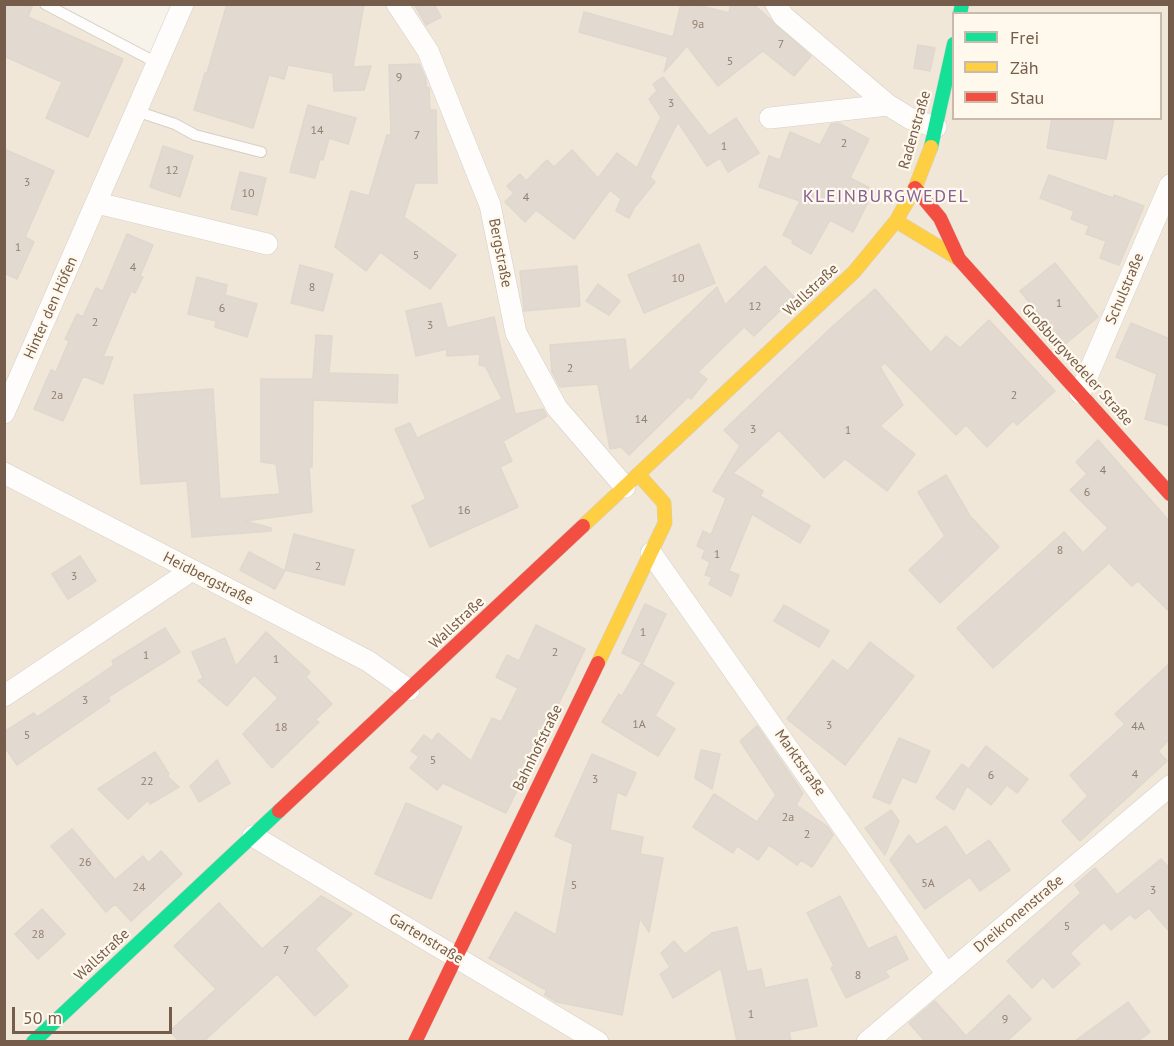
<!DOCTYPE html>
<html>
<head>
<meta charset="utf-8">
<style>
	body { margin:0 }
	#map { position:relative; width:1174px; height:1046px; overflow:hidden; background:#f7f3eb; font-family:"PT Sans",sans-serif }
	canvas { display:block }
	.frame { position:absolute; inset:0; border:6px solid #765d4b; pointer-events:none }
	.legend { position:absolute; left:952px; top:12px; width:210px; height:108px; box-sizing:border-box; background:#fff9ed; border:2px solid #c8bbac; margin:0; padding:8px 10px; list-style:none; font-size:18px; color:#765d4b }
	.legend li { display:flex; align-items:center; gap:12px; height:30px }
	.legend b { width:30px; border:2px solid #c8bbac }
	.scale { position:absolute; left:12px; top:1007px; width:160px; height:27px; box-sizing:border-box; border:3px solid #765d4b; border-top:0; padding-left:8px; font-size:18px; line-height:21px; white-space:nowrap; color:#765d4b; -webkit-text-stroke:4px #fff9ed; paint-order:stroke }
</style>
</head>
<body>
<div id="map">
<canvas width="1174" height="1046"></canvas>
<div class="frame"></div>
<ul class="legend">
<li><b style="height:8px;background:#16e098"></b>Frei</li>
<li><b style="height:8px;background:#ffcf43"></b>Zäh</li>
<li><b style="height:8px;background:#f24e42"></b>Stau</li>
</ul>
<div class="scale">50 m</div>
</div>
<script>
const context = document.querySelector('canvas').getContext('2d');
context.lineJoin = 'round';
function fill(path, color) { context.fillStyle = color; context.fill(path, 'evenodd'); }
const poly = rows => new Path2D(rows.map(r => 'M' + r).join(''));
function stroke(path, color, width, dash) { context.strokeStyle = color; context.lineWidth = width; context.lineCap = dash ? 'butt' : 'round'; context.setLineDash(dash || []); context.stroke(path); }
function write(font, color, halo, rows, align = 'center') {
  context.font = font + ' "PT Sans",sans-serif'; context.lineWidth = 4.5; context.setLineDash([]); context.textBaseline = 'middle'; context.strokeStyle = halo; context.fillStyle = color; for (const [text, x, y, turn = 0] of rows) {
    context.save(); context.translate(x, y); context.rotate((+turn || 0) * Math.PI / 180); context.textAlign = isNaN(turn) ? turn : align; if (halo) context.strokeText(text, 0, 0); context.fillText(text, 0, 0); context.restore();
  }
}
const residential = poly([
	[5,5,43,5,156,66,183,5,1169,5,1169,1041,5,1042],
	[954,14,1160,14,1160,118,954,118]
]);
const building = poly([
	[4,4,33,4,28,17,123,59,88,137,46,118,62,82,4,56,4,4],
	[227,4,364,4,353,67,371,66,364,90,334,91,333,73,288,65,284,79,269,75,253,128,194,110,205,73,207,73,227,4],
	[414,4,434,4,441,17,426,25,414,4],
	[681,4,693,4,729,13,731,4,753,4,811,56,794,76,763,51,718,86,687,46,664,72,668,57,579,32,584,12,673,37,681,4],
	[918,45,935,48,930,71,914,68,918,45],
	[419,64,426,79,426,87,429,88,430,110,436,110,437,183,415,183,404,217,456,255,430,289,380,252,366,271,335,247,351,191,369,196,387,135,391,135,389,65,419,64],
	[663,77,709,136,736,118,759,153,728,172,720,158,707,166,678,122,650,177,655,182,634,208,629,218,616,211,621,199,610,190,574,239,536,210,525,222,505,202,514,193,507,186,520,174,526,181,547,160,554,167,572,150,598,178,617,153,637,168,661,117,649,99,657,91,653,84,663,77],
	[308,105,356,118,348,144,329,138,323,160,320,159,315,178,290,172,308,105],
	[1052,118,1114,118,1106,159,1047,148,1052,118],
	[838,123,869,139,850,178,874,190,853,232,830,220,811,254,792,243,793,240,783,235,800,201,759,187,769,156,780,160,790,132,820,145,831,124,838,123],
	[163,146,193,156,180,197,150,187,163,146],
	[4,149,54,171,25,237,34,242,17,279,4,273,4,149],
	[240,172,266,178,257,215,231,209,240,172],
	[1049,175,1113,198,1114,195,1144,206,1119,265,1100,258,1106,241,1086,234,1089,226,1071,219,1074,211,1040,198,1049,175],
	[127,234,153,245,140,276,143,277,135,293,131,291,103,357,113,357,103,384,83,376,63,421,34,409,51,370,56,372,69,341,65,339,77,314,83,317,96,288,103,291,127,234],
	[699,244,715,283,644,313,628,275,699,244],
	[1055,263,1098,317,1064,345,1020,291,1055,263],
	[300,265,333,274,323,311,291,303,300,265],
	[577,266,580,306,524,311,520,271,577,266],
	[765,266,794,297,754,336,744,327,698,372,707,379,691,399,688,397,629,455,621,447,610,449,598,384,560,387,552,372,550,345,625,339,629,372,717,287,725,305,765,266],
	[197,277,227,285,225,295,257,304,247,337,215,327,216,321,188,314,197,277],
	[598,284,620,301,609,315,586,301,598,284],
	[875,289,931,353,946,336,960,348,989,320,1055,391,1017,425,1013,421,987,447,966,425,956,435,885,363,880,367,903,405,880,426,915,454,887,491,845,459,824,478,779,430,733,473,763,491,760,496,810,526,800,543,752,514,729,571,739,575,731,596,709,584,712,577,705,575,710,562,702,558,705,550,697,546,703,531,711,535,726,498,713,491,740,446,724,430,832,327,875,289],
	[441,303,447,328,494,317,515,414,543,409,547,416,503,441,512,461,500,467,518,507,430,547,412,506,426,499,395,429,410,423,417,438,502,399,485,366,479,365,480,354,447,356,447,349,416,356,406,311,441,303],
	[1131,323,1170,339,1170,426,1145,419,1157,374,1116,357,1131,323],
	[316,335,332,336,329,373,398,375,397,403,313,400,312,467,309,467,312,512,245,521,271,528,271,531,192,537,187,481,141,484,134,395,213,389,220,499,280,494,276,464,261,462,261,379,313,379,316,335],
	[1098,440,1170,522,1170,612,1138,581,1132,586,1109,563,993,668,957,628,1064,532,1083,553,1108,528,1070,490,1087,474,1076,462,1098,440],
	[946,475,970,516,999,547,940,603,909,570,945,536,918,492,946,475],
	[294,534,354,550,344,585,285,570,294,534],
	[249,552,285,571,275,589,240,570,249,552],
	[80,556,96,581,68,599,52,574,80,556],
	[645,604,666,614,643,663,622,653,645,604],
	[784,605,829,631,819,647,774,621,784,605],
	[536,625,585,649,506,813,443,783,437,790,410,768,419,757,411,751,424,735,432,741,438,733,471,761,492,718,501,722,518,688,496,677,507,655,519,661,536,625],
	[165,628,180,652,108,697,110,701,17,765,4,746,4,732,34,713,37,717,114,665,112,661,165,628],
	[266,632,310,672,306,677,332,704,315,720,319,722,272,768,243,734,278,698,254,675,227,706,198,681,203,678,192,652,225,638,236,666,266,632],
	[870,642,914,676,845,765,787,719,833,660,848,671,870,642],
	[1170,663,1170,739,1158,751,1167,761,1080,841,1062,821,1088,796,1070,775,1125,724,1115,714,1170,663],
	[641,664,674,683,655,716,675,729,658,756,602,722,619,694,622,696,641,664],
	[757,726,803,793,796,805,827,826,833,835,812,867,801,860,797,865,769,845,758,860,737,846,733,853,693,827,714,794,757,822,776,795,740,741,757,726],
	[899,738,930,751,916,783,902,777,890,804,873,797,899,738],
	[986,746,1028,779,1017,793,1007,785,991,805,967,786,954,810,936,798,962,764,969,769,986,746],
	[701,750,720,754,712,789,695,778,701,750],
	[155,752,169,774,167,776,179,787,150,804,148,800,128,819,98,789,155,752],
	[592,754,636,773,626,796,617,792,610,830,643,837,640,854,663,858,649,932,640,918,622,1015,557,1002,545,995,546,990,489,958,515,912,556,935,573,844,555,836,592,754],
	[217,760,230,783,199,802,190,786,217,760],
	[406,803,462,827,431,899,375,874,406,803],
	[891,810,899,821,885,855,865,828,891,810],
	[946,826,966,856,989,840,1010,870,980,891,970,877,925,909,890,860,909,835,917,845,946,826],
	[72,829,115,880,143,856,148,863,161,851,182,874,131,921,115,904,106,912,51,846,72,829],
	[1161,859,1170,869,1170,932,1149,908,1135,919,1130,914,1111,930,1104,922,1070,953,1080,964,1053,988,1043,977,1032,988,1007,961,1081,893,1075,885,1095,868,1117,895,1161,859],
	[321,896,352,914,315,949,348,986,315,1016,277,974,204,1041,179,1041,170,1031,216,989,174,946,219,903,262,949,321,896],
	[840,896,868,949,896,936,908,959,885,971,889,977,846,998,831,968,834,966,807,913,840,896],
	[42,909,65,934,38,959,15,934,42,909],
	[737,927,747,972,761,969,765,988,807,979,817,1026,789,1032,791,1041,737,1041,721,968,673,998,660,974,670,967,661,953,674,941,685,954,712,933,737,927],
	[1009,995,1031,1019,1007,1041,925,1041,909,1023,935,1001,966,1036,1009,995],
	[1128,1002,1150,1032,1138,1041,1075,1041,1128,1002]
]);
const lane = poly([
	[45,4,157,63],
	[136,111,175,124,195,135,261,152]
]);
const street = poly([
	[397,4,428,51,490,205,516,333,557,408,625,487],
	[776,4,783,16,888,105,911,119,936,127],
	[770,118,888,105],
	[97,203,267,244],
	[1080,393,1170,185],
	[4,413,183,4],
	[4,473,368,661,409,690],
	[651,553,947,975],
	[4,696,192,570],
	[253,836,598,1042],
	[867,1042,1170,786]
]);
const fast = poly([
	[960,14,962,4],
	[931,147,954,44],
	[33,1042,279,811]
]);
const slow = poly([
	[896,221,959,259],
	[583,526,854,272,896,221,915,188,931,147],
	[598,663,665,523,664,503,638,474]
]);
const jam = poly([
	[915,188,940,218,959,259,1170,494],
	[279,811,583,526],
	[415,1042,598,663]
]);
const numberNames = [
	["9a",698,25],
	["7",781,45],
	["5",730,62],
	["9",399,78],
	["3",671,104],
	["14",317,131],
	["7",417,136],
	["2",844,144],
	["1",724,147],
	["12",172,171],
	["3",27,183],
	["10",248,194],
	["4",526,198],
	["1",18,248],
	["5",416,256],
	["4",133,268],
	["10",678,279],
	["8",312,288],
	["1",1059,304],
	["12",755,307],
	["6",222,309],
	["2",95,323],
	["3",430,326],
	["2",570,369],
	["2a",57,396],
	["2",1014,396],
	["14",641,420],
	["3",753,430],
	["1",848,431],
	["4",1103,471],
	["6",1087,493],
	["16",464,511],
	["8",1060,551],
	["1",717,555],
	["2",318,567],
	["3",74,577],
	["1",643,633],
	["2",555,653],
	["1",146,656],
	["1",276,660],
	["3",85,701],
	["1A",639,725],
	["3",829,726],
	["4A",1138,727],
	["18",281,728],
	["5",27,736],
	["5",433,761],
	["4",1135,775],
	["6",991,776],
	["3",595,780],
	["22",147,782],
	["2a",788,818],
	["2",807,835],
	["26",85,863],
	["5A",928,884],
	["5",574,886],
	["24",139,888],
	["3",1153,891],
	["5",1067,927],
	["28",38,935],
	["7",286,951],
	["8",858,976],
	["1",751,1015],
	["9",1005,1020]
];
const streetNames = [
	["Radenstraße",915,130,-74],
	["Bergstraße",500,253,79],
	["Schulstraße",1125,289,-67],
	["Wallstraße",811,290,-43],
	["Hinter den Höfen",51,308,-66],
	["Großburgwedeler Straße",1077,365,48],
	["Heidbergstraße",208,579,27],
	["Wallstraße",457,623,-43],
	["Bahnhofstraße",538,748,-64],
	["Marktstraße",800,763,55],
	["Dreikronenstraße",1019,914,-40],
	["Gartenstraße",426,939,31],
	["Wallstraße",102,955,-43]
];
const quarterNames = [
	["KLEINBURGWEDEL",886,197]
];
fill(residential, '#f0e7d9');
fill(building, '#e2d9d0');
stroke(building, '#e0d7cd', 1.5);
stroke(lane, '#d4cfc7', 12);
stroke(street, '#d4cfc7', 22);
stroke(fast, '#d5cfc6', 15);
stroke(slow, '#d5cfc6', 15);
stroke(jam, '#d5cfc6', 15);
stroke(lane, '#fefdfc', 10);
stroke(street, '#fefdfc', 21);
stroke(fast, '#16e098', 14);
stroke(slow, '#ffcf43', 14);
stroke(jam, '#f24e42', 14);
write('12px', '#937f6f', null, numberNames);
write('15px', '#765d4b', '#fff9ed', streetNames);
context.letterSpacing = '1.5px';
write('18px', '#866292', '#fff9ed', quarterNames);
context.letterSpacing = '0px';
</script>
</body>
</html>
